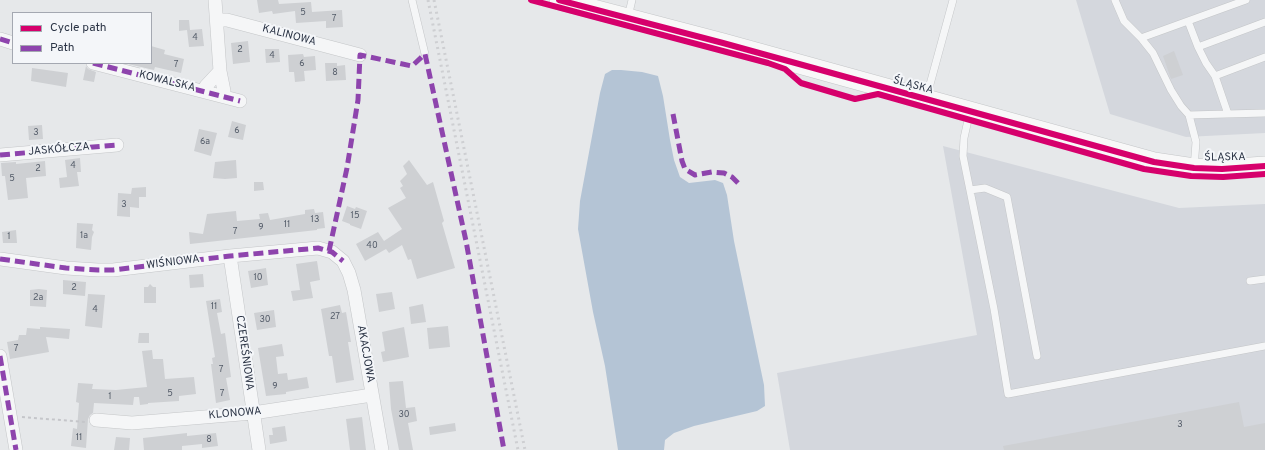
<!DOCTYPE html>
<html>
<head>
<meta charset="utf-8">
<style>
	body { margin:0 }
	#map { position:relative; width:1265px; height:450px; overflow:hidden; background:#e6e8ea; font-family:Overpass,sans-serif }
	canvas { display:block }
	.legend { position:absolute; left:12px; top:12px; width:140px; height:52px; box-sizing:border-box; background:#f4f6f9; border:1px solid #a4a8b1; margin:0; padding:5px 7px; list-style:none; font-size:12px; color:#2b3445 }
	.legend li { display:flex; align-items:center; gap:8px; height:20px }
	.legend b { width:20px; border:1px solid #a4a8b1 }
</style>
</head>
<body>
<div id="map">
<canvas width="1265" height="450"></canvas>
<ul class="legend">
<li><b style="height:5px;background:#d6006c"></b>Cycle path</li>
<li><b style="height:5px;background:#8e44ad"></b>Path</li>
</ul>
</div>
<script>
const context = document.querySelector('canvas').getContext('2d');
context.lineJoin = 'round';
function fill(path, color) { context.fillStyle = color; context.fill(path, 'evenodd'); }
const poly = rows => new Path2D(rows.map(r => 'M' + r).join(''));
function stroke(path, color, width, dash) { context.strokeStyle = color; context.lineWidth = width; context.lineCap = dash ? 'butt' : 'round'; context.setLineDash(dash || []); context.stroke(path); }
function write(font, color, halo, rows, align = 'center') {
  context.font = font + ' Overpass,sans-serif'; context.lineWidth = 4; context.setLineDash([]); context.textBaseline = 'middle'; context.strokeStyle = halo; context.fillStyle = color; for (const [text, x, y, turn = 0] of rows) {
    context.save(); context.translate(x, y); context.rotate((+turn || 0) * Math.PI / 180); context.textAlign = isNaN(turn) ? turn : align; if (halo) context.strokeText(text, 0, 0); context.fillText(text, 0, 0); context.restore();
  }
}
const built = poly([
	[1076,0,1265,0,1265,133,1186,137,1110,114],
	[943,146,1179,208,1265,204,1265,450,790,450,777,373,977,335]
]);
const water = poly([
	[612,70,621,70,642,72,658,76,663,96,670,140,674,160,680,177,689,183,715,180,723,183,727,195,734,241,764,385,765,406,757,411,694,426,674,433,665,440,664,450,618,450,605,366,593,312,578,229,580,201,600,93,605,74]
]);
const building = poly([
	[257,0,278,0,279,4,311,2,312,12,342,10,343,27,326,28,326,21,296,23,295,11,273,14,272,11,259,13],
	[179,20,189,20,190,30,202,29,204,46,189,47,187,30,179,31],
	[248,41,250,62,233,64,231,43],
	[151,46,165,50,164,54,184,59,181,73,155,67,154,70,128,64,151,63],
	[265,49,279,49,280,62,266,63],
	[1174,51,1183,75,1171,79,1163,56],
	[303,54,304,57,315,56,316,70,304,71,305,81,295,82,294,72,289,72,288,55],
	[325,63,337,63,337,66,345,65,346,80,326,81],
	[86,66,88,69,96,72,94,82,83,80],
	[32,68,68,73,66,87,31,81],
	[232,121,246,125,243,140,228,137],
	[42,125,43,139,29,140,28,126],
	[199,129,217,133,211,156,194,151],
	[80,158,81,172,77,172,79,186,60,188,59,178,67,177,65,160],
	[236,160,237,178,225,179,213,178,215,162],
	[409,160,427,185,433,182,444,221,442,223,455,268,417,279,411,259,408,260,402,245,389,253,386,249,365,261,356,244,378,232,384,241,402,229,388,208,406,198,400,188,403,186,400,181,407,174,403,166],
	[45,161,46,176,26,178,28,198,8,200,5,176,2,176,1,163,16,162,16,164],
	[254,182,263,182,264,190,254,191],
	[146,187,146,197,139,197,139,208,130,207,130,217,117,216,118,193,131,194,132,188],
	[347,206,355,209,356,207,367,211,361,229,350,225,350,224,342,221],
	[314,209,315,213,323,212,325,228,317,229,317,230,190,244,189,232,203,234,207,214,236,211,237,221,260,219,259,214,268,213,270,220,305,214,305,210],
	[77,223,93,224,92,230,94,232,92,237,91,250,76,248],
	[16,230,17,243,3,243,2,232],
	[317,261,320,280,310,282,313,298,293,301,291,291,300,290,296,264],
	[266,268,268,285,251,288,248,271],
	[203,274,204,287,190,288,189,275],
	[63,280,86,282,85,296,63,294],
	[150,284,153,287,156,287,156,303,144,303,144,287,148,287],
	[39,289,47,290,46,307,30,306,30,290],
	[392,292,395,309,379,312,376,294],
	[88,294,105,295,102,328,85,326],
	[220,299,222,312,217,313,220,329,221,334,225,333,231,377,226,378,230,400,216,403,211,364,213,364,212,358,215,357,206,301],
	[423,304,426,322,411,324,409,307],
	[340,305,342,313,346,312,351,342,348,342,354,380,336,383,332,356,329,356,321,309],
	[274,310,276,327,257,330,254,313],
	[448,326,450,347,429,349,427,328],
	[40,327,70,329,69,339,46,337,49,352,10,359,7,342,18,340,19,335,26,335,27,328,40,329],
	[404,327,409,357,383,362,381,352,385,351,382,332],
	[139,333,149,333,149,343,138,343],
	[282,344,284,356,276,357,278,374,287,373,288,380,307,377,309,388,286,392,286,394,266,396,258,348],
	[152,350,153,359,163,359,165,379,194,377,196,394,179,396,179,401,148,403,148,404,140,405,139,397,134,397,133,405,94,403,93,413,90,415,88,419,86,448,71,446,73,428,77,429,79,403,76,402,78,383,93,384,92,389,116,390,147,387,142,351],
	[403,381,406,408,415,407,417,421,408,423,413,450,399,450,391,409,389,382],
	[1239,402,1244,427,1265,423,1265,450,1004,450,1003,446],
	[362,417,366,450,350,450,346,419],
	[455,423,456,431,430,435,429,427],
	[285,426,287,441,270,444,269,435,273,435,272,428],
	[187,433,187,436,216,433,218,446,202,448,202,444,182,446,182,450,144,450,143,438],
	[116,437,130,438,129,450,114,450]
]);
const path = poly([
	[22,417,85,422]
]);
const lane = poly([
	[412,0,425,54],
	[1115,0,1124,21,1141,38,1153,53,1171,90,1181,106,1189,115,1196,142,1194,168],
	[628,17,632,0],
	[1188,21,1198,47],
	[1141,38,1246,0],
	[1215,76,1265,57],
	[926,99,953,0],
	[970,111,964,138,963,156,994,309,1008,394,1265,346],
	[1228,114,1215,76,1206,63,1198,47,1265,22],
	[1189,115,1265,113],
	[970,190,985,188,1007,197,1037,356],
	[1250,281,1265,279]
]);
const street = poly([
	[215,0,220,71],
	[217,20,227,20,360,55],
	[0,39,13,43],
	[93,63,240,101],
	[205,91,206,86,220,71,224,91,223,96],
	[0,155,117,145],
	[230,256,259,450],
	[0,259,66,268,98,270,113,270,230,256,318,248,332,252,343,261,349,273,354,290,382,450],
	[0,356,16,450],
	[96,420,132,423,253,413,372,395]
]);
const secondary = poly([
	[559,0,723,43,1154,162,1194,168,1222,169,1265,166]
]);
const rail = poly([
	[428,0,518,450],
	[434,0,525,450]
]);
const quiet = poly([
	[0,39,13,43],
	[93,63,240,101],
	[673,114,682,161,685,169,695,175,712,172,724,173,732,177,738,183],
	[0,155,117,145],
	[329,251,347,168,358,100,360,55,412,66,425,54,466,241,504,450],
	[0,259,66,268,98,270,113,270,230,256,318,248,332,252,343,261],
	[0,356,16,450]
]);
const cycleway = poly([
	[531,0,768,63,785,69,801,83,855,99,878,94,1144,169,1191,176,1223,177,1265,174],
	[559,0,723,43,1154,162,1194,168,1222,169,1265,166]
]);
const numberNames = [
	["5",303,13],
	["7",334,19],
	["4",195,38],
	["2",240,50],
	["4",272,56],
	["6",302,64],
	["7",176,65],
	["8",335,73],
	["6",237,131],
	["3",36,133],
	["6a",205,142],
	["4",73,166],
	["2",38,169],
	["5",12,179],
	["3",124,205],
	["15",355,216],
	["13",315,220],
	["11",287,225],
	["9",261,228],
	["7",235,232],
	["1a",84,236],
	["1",9,237],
	["40",372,246],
	["10",258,278],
	["2",74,288],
	["2a",38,298],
	["11",214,307],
	["4",95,310],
	["27",335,317],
	["30",265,320],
	["7",16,349],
	["7",221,370],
	["9",275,387],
	["5",170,394],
	["7",222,394],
	["1",110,397],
	["30",404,415],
	["3",1180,425],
	["11",79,438],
	["8",209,440]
];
const streetNames = [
	["KALINOWA",289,36,15],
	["KOWALSKA",167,82,14],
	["ŚLĄSKA",913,86,15],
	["JASKÓŁCZA",59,150,-5],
	["ŚLĄSKA",1225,158,-1],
	["WIŚNIOWA",173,263,-7],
	["CZEREŚNIOWA",244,353,82],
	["AKACJOWA",365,354,80],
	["KLONOWA",235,414,-5]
];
fill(built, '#d4d7dd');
fill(water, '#b4c4d5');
fill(building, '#ced0d3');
stroke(lane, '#c4c6c8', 8);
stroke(street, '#c4c6c8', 14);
stroke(secondary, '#c4c6c8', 20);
stroke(path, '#c5c6ca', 2, [3, 3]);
stroke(lane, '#f5f6f7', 7);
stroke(street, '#f5f6f7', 13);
stroke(secondary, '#f8f8f8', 19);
stroke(rail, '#cecfd2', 3, [2, 4]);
stroke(quiet, '#8e44ad', 5, [10, 5]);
stroke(cycleway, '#d6006c', 6);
write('9px', '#545c69', null, numberNames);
write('11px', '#2b3445', '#f4f6f9', streetNames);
</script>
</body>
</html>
